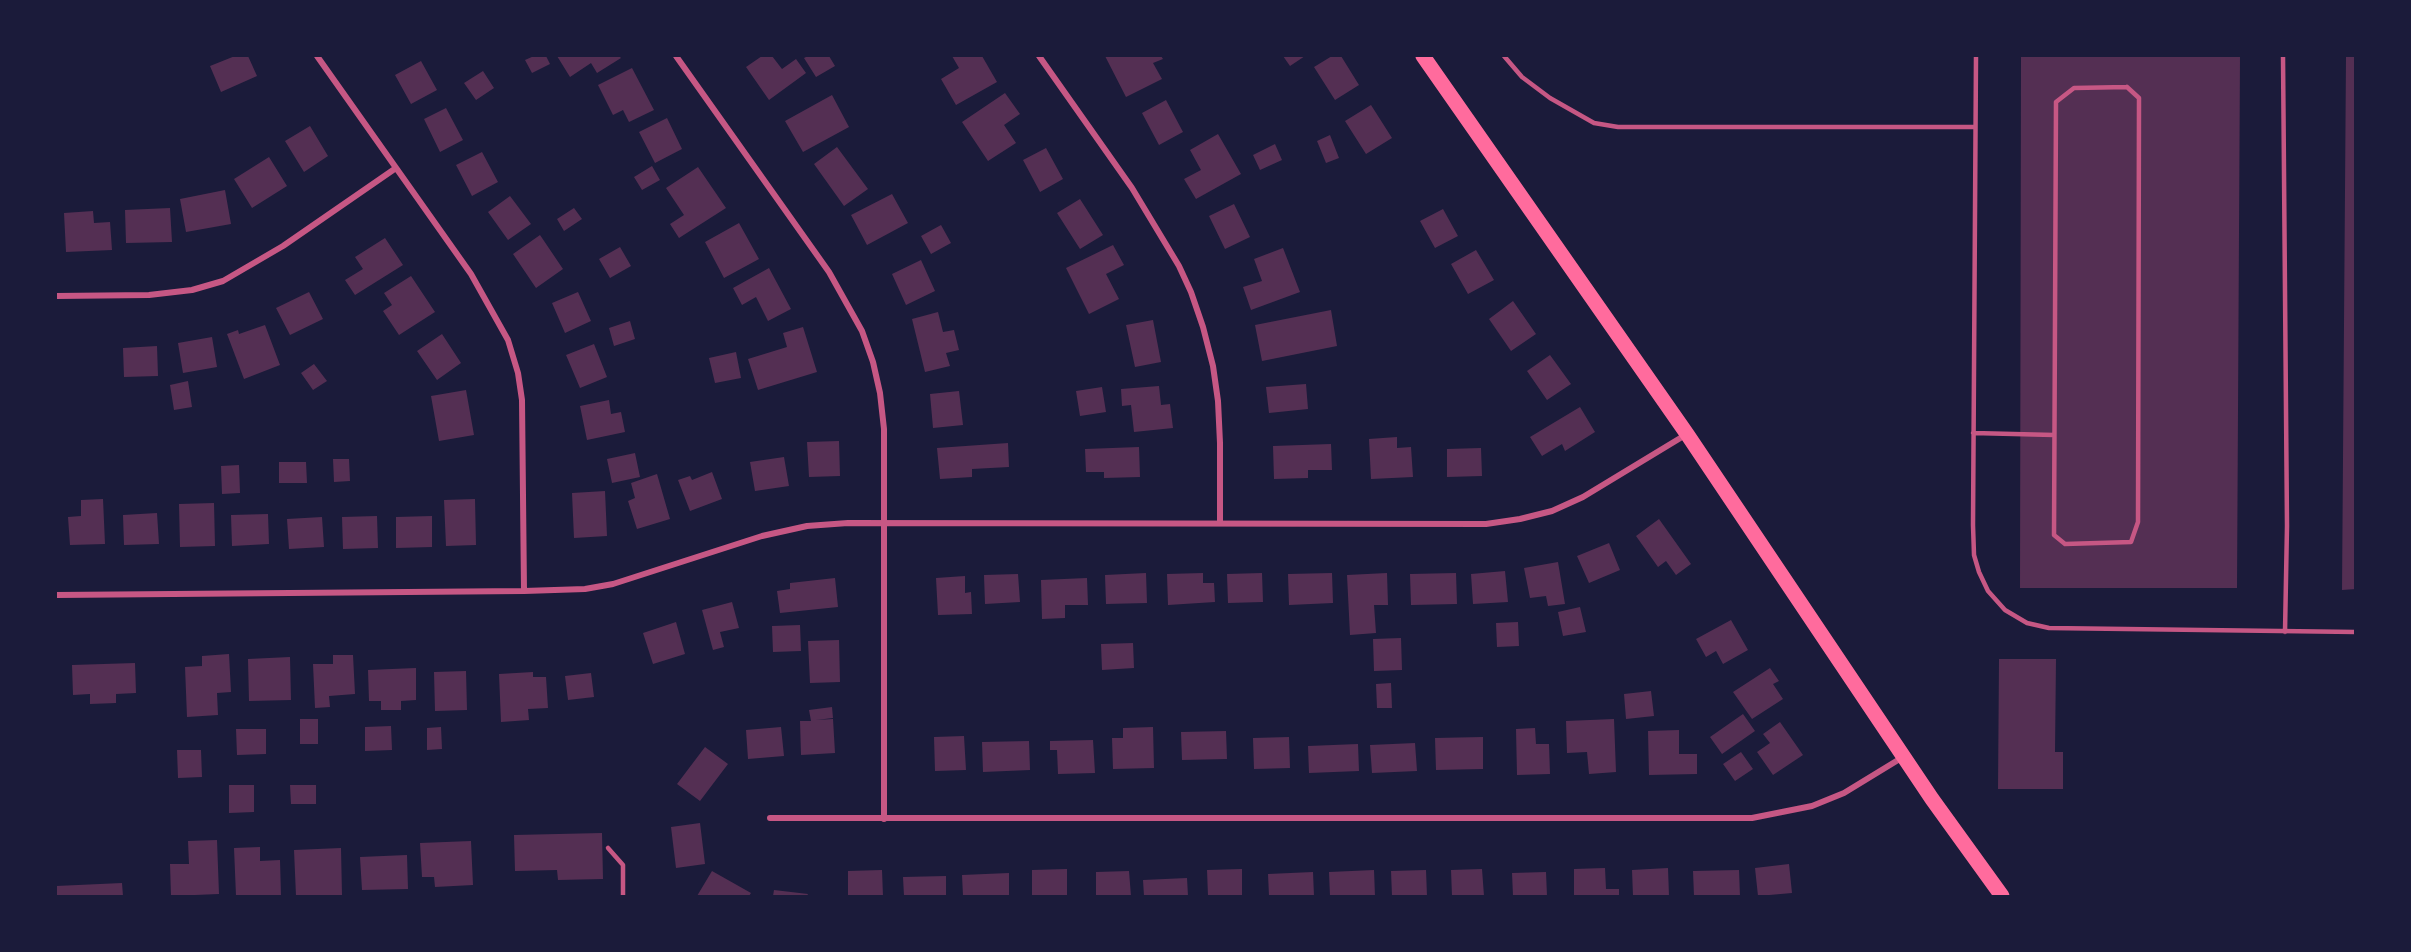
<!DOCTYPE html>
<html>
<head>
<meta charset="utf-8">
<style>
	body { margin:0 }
	#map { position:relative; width:2411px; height:952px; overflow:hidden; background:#1b1b3a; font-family:"Varela Round",sans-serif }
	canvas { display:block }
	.frame { position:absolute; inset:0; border:57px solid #1b1b3a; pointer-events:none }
</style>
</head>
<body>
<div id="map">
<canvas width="2411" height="952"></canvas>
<div class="frame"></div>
</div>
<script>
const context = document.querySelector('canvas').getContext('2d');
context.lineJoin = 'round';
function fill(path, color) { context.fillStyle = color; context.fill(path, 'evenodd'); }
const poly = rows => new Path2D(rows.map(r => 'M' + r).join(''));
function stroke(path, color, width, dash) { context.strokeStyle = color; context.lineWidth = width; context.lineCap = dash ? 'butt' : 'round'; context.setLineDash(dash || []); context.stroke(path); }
const building = poly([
	[235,56,248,56,257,76,221,92,210,66],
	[534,56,546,56,550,64,532,73,525,60],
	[557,56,619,56,621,58,597,73,591,63,570,77],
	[762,56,772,56,782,69,796,59,806,73,769,100,746,67],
	[808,56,829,56,835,66,816,77,804,58],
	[952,56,982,56,997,82,956,105,941,79,959,68],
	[1105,56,1161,56,1163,59,1153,63,1162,79,1126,97],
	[1283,56,1305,56,1290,66],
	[1332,56,1341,56,1359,85,1335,100,1314,67],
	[2021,56,2240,56,2237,588,2020,588],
	[2346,56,2356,56,2356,589,2342,590],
	[421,61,437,90,411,104,395,75],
	[632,68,654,110,629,122,623,110,613,115,598,85],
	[483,71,494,88,476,100,464,83],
	[1005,93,1020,114,1004,125,1016,143,988,161,962,122],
	[832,95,849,127,803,152,785,121],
	[1166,100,1183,132,1159,145,1142,113],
	[1371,105,1392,138,1366,154,1345,121],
	[446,108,463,140,440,152,424,119],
	[667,118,682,149,655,163,639,132],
	[310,126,328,156,304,172,285,141],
	[1218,134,1241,174,1196,199,1184,179,1201,170,1190,150],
	[1330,135,1339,158,1326,163,1317,141],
	[1275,144,1282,160,1260,170,1253,155],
	[837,147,868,189,844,206,814,164],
	[1046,148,1063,179,1040,192,1023,160],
	[482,152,498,182,472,196,456,165],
	[269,157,287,186,252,208,234,179],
	[652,166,660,180,642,190,634,177],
	[698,167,726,208,679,238,670,224,684,215,666,188],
	[225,190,231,224,186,232,180,199],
	[892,194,908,223,867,245,851,215],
	[510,196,531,224,508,240,488,212],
	[1080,199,1103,235,1080,249,1057,213],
	[1234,204,1250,237,1225,249,1209,216],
	[170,208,172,242,126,243,125,210],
	[574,208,582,219,564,231,557,219],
	[1443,209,1458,236,1435,248,1420,221],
	[93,211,94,223,110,222,112,250,66,252,64,213],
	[739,223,759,259,724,278,705,242],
	[941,225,951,243,931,254,921,236],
	[540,235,563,269,536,288,513,254],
	[385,238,403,265,355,295,345,280,363,269,355,257],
	[1113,245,1124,265,1106,274,1119,299,1089,314,1066,268],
	[620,247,631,266,610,278,599,259],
	[1283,248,1300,292,1251,310,1243,287,1262,281,1254,259],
	[1476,250,1494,280,1468,294,1451,264],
	[921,260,935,291,906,305,892,274],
	[769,268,791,309,768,321,756,297,742,305,733,288],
	[411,276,435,312,399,335,383,311,392,305,384,293],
	[309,292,323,319,290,335,276,308],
	[578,292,591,321,565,333,552,303],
	[1513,301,1536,334,1511,351,1489,319],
	[1331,310,1337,346,1262,361,1255,325],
	[938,312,943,332,954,330,959,350,946,353,950,366,925,372,912,319],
	[1153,320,1161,362,1135,367,1126,325],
	[630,321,635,339,614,346,609,328],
	[265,325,280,365,244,379,227,334,238,330,239,334],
	[803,327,817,372,758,390,748,359,787,347,783,333],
	[442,334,461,363,437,380,417,351],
	[212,337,217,367,183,373,178,343],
	[594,344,607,377,580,388,566,355],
	[157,346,158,376,124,377,123,348],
	[736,352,741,378,715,383,709,358],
	[1550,355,1571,384,1547,400,1527,371],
	[314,364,327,381,313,390,301,373],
	[188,381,192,407,174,410,170,385],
	[1306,384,1308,409,1269,413,1266,387],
	[1159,386,1161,405,1170,404,1173,428,1134,432,1131,405,1122,406,1121,389],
	[1102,387,1106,412,1080,416,1076,391],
	[466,390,474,435,439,441,431,396],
	[959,391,963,425,933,428,930,394],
	[609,400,611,414,621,412,625,432,587,440,580,406],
	[1580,407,1595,432,1565,451,1562,444,1542,456,1530,437],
	[1397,437,1397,448,1411,447,1413,477,1371,479,1369,439],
	[839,441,840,476,809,477,807,442],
	[1008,443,1009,467,972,469,972,477,940,479,937,448],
	[1331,444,1332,470,1308,470,1308,478,1274,479,1273,446],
	[1139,447,1140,477,1104,478,1104,472,1086,472,1085,449],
	[1481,448,1482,476,1447,477,1447,449],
	[635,453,640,477,612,483,607,459],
	[784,457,789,486,755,491,750,462],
	[333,459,349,459,350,481,334,482],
	[279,462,306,462,307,483,279,483],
	[239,465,240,493,222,494,221,466],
	[712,472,722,499,690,511,678,480,690,476,692,480],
	[657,474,670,519,637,529,628,501,635,498,631,483],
	[605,491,607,536,574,538,572,493],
	[103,499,105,544,70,545,68,517,81,516,81,500],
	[475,499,476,545,446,546,444,500],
	[214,503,215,546,180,547,179,504],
	[157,513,159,544,124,545,123,515],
	[268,514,269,544,232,546,231,515],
	[377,516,378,548,343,549,342,517],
	[432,516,432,547,396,548,396,517],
	[322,517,324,547,289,549,287,519],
	[1659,519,1691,564,1676,575,1666,561,1658,567,1636,536],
	[1609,543,1620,570,1589,583,1577,556],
	[1558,562,1565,604,1548,606,1546,596,1530,598,1524,568],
	[1505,571,1508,602,1473,604,1471,574],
	[1146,573,1147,603,1106,604,1105,575],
	[1203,573,1203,583,1214,583,1215,602,1168,605,1167,574],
	[1262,573,1263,602,1228,603,1227,574],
	[1332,573,1333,603,1289,605,1288,574],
	[1387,573,1388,605,1374,605,1376,633,1350,635,1347,575],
	[1456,573,1457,604,1411,605,1410,574],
	[1018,574,1020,602,985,604,984,575],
	[965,576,965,593,971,592,972,614,938,615,936,578],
	[835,578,838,607,780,613,777,591,790,589,790,583],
	[1087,578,1088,605,1065,605,1065,618,1042,619,1041,580],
	[732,602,739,628,720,632,724,647,713,650,702,610],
	[1580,607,1586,632,1563,636,1558,612],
	[1731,620,1748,650,1723,664,1716,651,1706,657,1696,639],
	[676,622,685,654,653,664,643,633],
	[1518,622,1519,646,1497,647,1496,623],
	[800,625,801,651,773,652,772,626],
	[1401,638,1402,670,1374,671,1373,639],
	[839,640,840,682,810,683,808,641],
	[1133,643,1134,668,1102,670,1101,644],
	[229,654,231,692,217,693,218,715,187,717,185,667,202,666,202,656],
	[333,655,353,655,355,694,329,696,330,707,315,708,313,664,333,664],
	[290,657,291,700,249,701,248,659],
	[1999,659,2056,659,2055,752,2063,752,2063,789,1998,789],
	[135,663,136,693,116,694,116,703,90,704,90,694,73,695,72,665],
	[416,668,416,700,401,701,401,710,381,710,381,701,369,701,368,670],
	[1770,668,1779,681,1773,684,1783,699,1752,719,1733,692],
	[466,671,467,710,435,711,434,672],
	[533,672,533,677,546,677,548,708,528,709,529,720,501,722,499,674],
	[591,673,594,697,568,700,565,676],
	[1391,683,1392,708,1377,708,1376,684],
	[1651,691,1654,716,1626,719,1624,694],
	[832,707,833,718,816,720,833,719,835,753,801,755,800,721,811,721,809,710],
	[1743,714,1755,731,1722,754,1710,737],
	[300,719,318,719,318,744,300,744],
	[1614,719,1616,772,1589,774,1587,752,1567,753,1566,721],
	[1780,722,1803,755,1773,775,1757,752,1770,743,1763,734],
	[391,726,392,750,365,751,365,727],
	[441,727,442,749,427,750,427,728],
	[781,727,784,756,748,759,746,730],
	[1153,727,1154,768,1113,769,1112,738,1123,738,1123,728],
	[1535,728,1536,744,1549,744,1550,774,1517,775,1516,729],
	[236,729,266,729,266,754,237,755],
	[1679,730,1679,754,1697,754,1697,774,1649,775,1648,731],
	[1226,731,1227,759,1182,760,1181,732],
	[964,736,966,770,935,771,934,737],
	[1289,737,1290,768,1254,769,1253,738],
	[1483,737,1483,769,1436,770,1435,738],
	[1093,740,1095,773,1058,774,1057,750,1050,750,1050,741],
	[1029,741,1030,770,983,772,982,742],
	[1415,743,1417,771,1372,773,1370,745],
	[1358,744,1359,771,1309,773,1308,746],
	[705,747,728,764,700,801,677,784],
	[177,750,201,750,202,777,178,778],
	[1741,752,1753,769,1735,781,1723,764],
	[229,785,254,785,254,812,229,813],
	[290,785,316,785,316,804,291,804],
	[700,823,705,864,676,868,671,827],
	[602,833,603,879,558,880,557,870,515,871,514,835],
	[217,840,219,894,171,896,170,864,189,864,188,841],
	[471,841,473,885,435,887,434,877,422,877,420,843],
	[260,847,260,861,280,860,281,896,236,896,234,848],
	[341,848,342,895,296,896,294,850],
	[407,855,408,889,362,890,360,857],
	[1789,864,1792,893,1758,896,1755,868],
	[1605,868,1606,889,1619,889,1619,896,1574,896,1574,869],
	[1668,868,1669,896,1633,896,1632,870],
	[1067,869,1067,896,1032,896,1032,870],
	[1242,869,1242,896,1208,896,1207,870],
	[1482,869,1484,896,1452,896,1451,870],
	[882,870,883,896,848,896,848,871],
	[1374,870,1375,896,1330,896,1329,872],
	[1426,870,1427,896,1392,896,1391,871],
	[1739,870,1740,896,1694,896,1693,871],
	[712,871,751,893,749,896,697,896],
	[1129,871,1131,896,1096,896,1096,872],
	[1313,872,1314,896,1269,896,1268,874],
	[1546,872,1547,896,1513,896,1512,873],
	[1009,873,1009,896,963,896,962,875],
	[946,876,946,896,904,896,903,877],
	[1187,878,1188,896,1144,896,1143,880],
	[122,883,123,896,56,896,56,886],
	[774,890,808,894,807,896,773,896]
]);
const service = poly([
	[1504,56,1522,77,1550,98,1594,123,1618,127,1975,127],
	[1976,56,1973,525,1974,555,1979,572,1988,591,2005,610,2027,623,2049,628,2356,632],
	[2283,56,2287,526,2285,632],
	[2127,87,2139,98,2138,522,2131,542,2065,544,2054,535,2056,102,2074,88,2127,87],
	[1973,433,2054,435],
	[608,848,623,865,623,896]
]);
const minor = poly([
	[317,56,471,274,508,340,518,373,522,400,524,591],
	[676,56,829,272,862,331,873,362,880,393,884,429,884,819],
	[1039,56,1132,188,1179,266,1191,292,1203,327,1213,366,1218,401,1220,443,1220,522],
	[56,296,149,295,192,290,223,281,283,246,396,168],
	[56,595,524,591,585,589,613,584,762,536,807,526,848,523,1486,524,1520,519,1552,511,1583,497,1687,434],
	[770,818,1752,818,1812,806,1844,793,1903,757]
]);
const primary = poly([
	[1423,56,1687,434,1932,799,2002,896]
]);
fill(building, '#542f53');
stroke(service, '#c65784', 4.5);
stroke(minor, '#c65784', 6);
stroke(primary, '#ff6b9d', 15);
</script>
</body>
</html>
